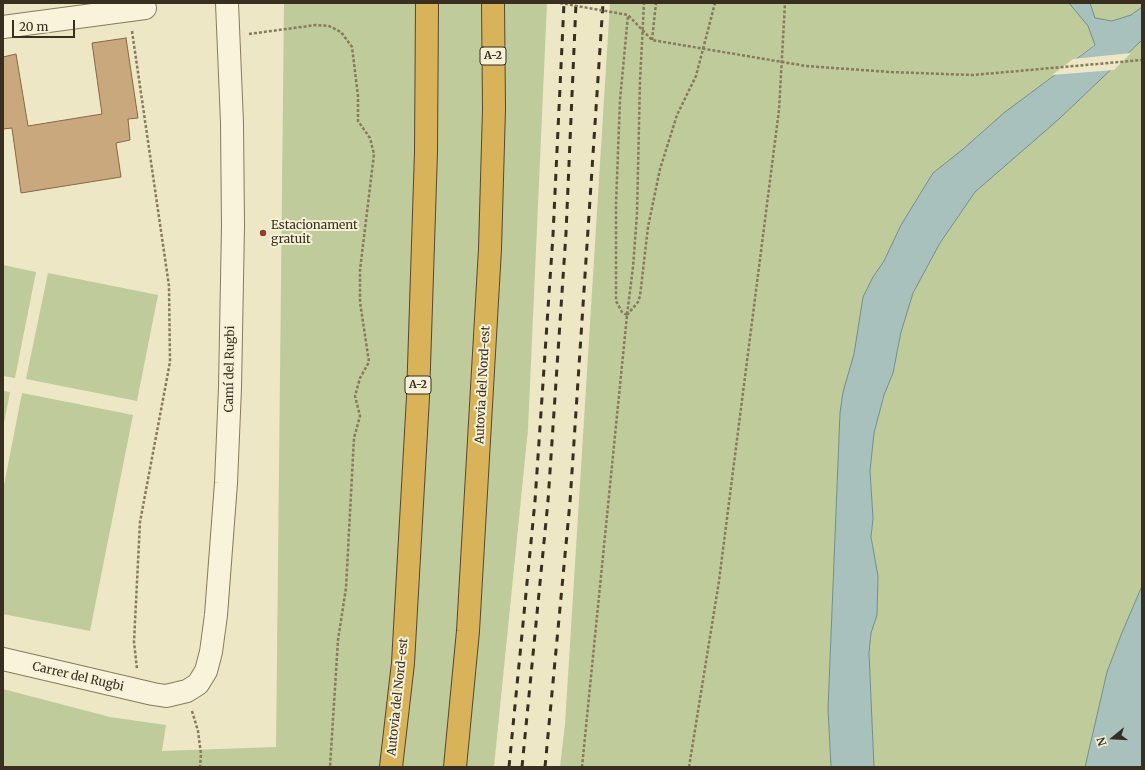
<!DOCTYPE html>
<html>
<head>
<meta charset="utf-8">
<style>
	body { margin:0 }
	#map { position:relative; width:1145px; height:770px; overflow:hidden; background:#ede7c6; font-family:Merriweather,serif }
	canvas { display:block }
	.frame { position:absolute; inset:0; border:4px solid #392f20; pointer-events:none }
	.north { position:absolute; left:1093px; top:718px; width:40px; height:40px; -webkit-text-stroke:3px #f5f0d6; paint-order:stroke; rotate:252deg; font-size:11px; font-weight:700; line-height:16px; text-align:center; color:#392f20 }
	.north::after { content:''; display:block; margin:auto; width:14px; height:18px; background:#392f20; clip-path:polygon(50% 0,100% 100%,50% 72%,0 100%) }
	.scale { position:absolute; left:12px; top:20px; width:63px; height:18px; box-sizing:border-box; border:2px solid #392f20; border-top:0; padding-left:5px; font-size:12px; line-height:14px; white-space:nowrap; color:#392f20; -webkit-text-stroke:3px #f5f0d6; paint-order:stroke }
</style>
</head>
<body>
<div id="map">
<canvas width="1145" height="770"></canvas>
<div class="frame"></div>
<div class="north">N</div>
<div class="scale">20 m</div>
</div>
<script>
const context = document.querySelector('canvas').getContext('2d');
context.lineJoin = 'round';
function fill(path, color) { context.fillStyle = color; context.fill(path, 'evenodd'); }
const poly = rows => new Path2D(rows.map(r => 'M' + r).join(''));
function stroke(path, color, width, dash) { context.strokeStyle = color; context.lineWidth = width; context.lineCap = dash ? 'butt' : 'round'; context.setLineDash(dash || []); context.stroke(path); }
function write(font, color, halo, rows, align = 'center') {
  context.font = font + ' Merriweather,serif'; context.lineWidth = 4; context.setLineDash([]); context.textBaseline = 'middle'; context.strokeStyle = halo; context.fillStyle = color; for (const [text, x, y, turn = 0] of rows) {
    context.save(); context.translate(x, y); context.rotate((+turn || 0) * Math.PI / 180); context.textAlign = isNaN(turn) ? turn : align; if (halo) context.strokeText(text, 0, 0); context.fillText(text, 0, 0); context.restore();
  }
}
const green = poly([
	[284,3,547,3,528,429,494,767,3,767,3,689,110,717,166,725,162,751,276,747],
	[610,3,1069,3,1088,26,1095,44,1005,112,962,150,933,173,901,225,884,261,873,277,863,297,854,354,840,413,828,709,831,767,560,767,565,724],
	[1090,3,1142,3,1142,7,1131,15,1112,21,1094,18],
	[1142,40,1142,586,1121,635,1107,672,1085,767,874,767,869,653,871,633,877,615,878,576,871,537,873,518,870,471,874,433,884,395,893,373,901,332,913,293,940,243,975,192,1059,119],
	[3,265,36,272,15,378,3,376],
	[48,273,158,295,137,401,26,379],
	[3,391,10,392,3,428],
	[22,393,133,415,90,631,3,614,3,490]
]);
const water = poly([
	[1069,3,1090,3,1095,18,1112,21,1131,15,1142,7,1142,40,1059,119,975,192,940,243,913,293,901,332,893,373,884,395,874,433,870,471,873,518,871,537,878,576,877,615,871,633,869,653,874,767,831,767,828,709,840,413,843,392,854,354,863,297,873,277,884,261,901,225,933,173,962,150,1005,112,1095,45,1088,26,1069,3],
	[1142,586,1142,767,1085,767,1107,672,1121,635,1142,586]
]);
const pier = poly([
	[1131,53,1114,70,1052,75,1073,59]
]);
const building = poly([
	[126,38,138,118,128,119,130,140,116,143,121,177,21,193,12,128,3,129,3,57,16,54,28,126,102,114,92,43,126,38]
]);
const path = poly([
	[132,31,169,286,170,362,140,522,134,642,137,669],
	[249,34,316,25,329,26,341,32,352,47,358,96,358,121,370,138,374,154,360,270,360,302,369,362,360,378,355,396,360,416,354,438,346,588,338,640,330,767],
	[652,40,656,3],
	[627,315,638,302,640,296,648,227,660,169,677,115,696,76,715,3],
	[627,315,622,312,616,301,616,204,620,100,628,15],
	[192,711,198,731,201,754,200,767],
	[582,767,627,315,633,267,637,214,640,81,644,3],
	[689,767,719,581,779,110,785,3]
]);
const minor = poly([
	[3,27,145,8],
	[3,659,153,694,166,696,187,691,198,684,206,671,211,652,216,615,226,483,230,388,233,226,232,123,227,3]
]);
const highway = poly([
	[391,767,403,663,418,397,426,152,427,3],
	[455,767,468,631,490,249,494,109,493,3]
]);
const rail = poly([
	[509,767,535,501,553,235,564,3],
	[522,767,548,501,566,233,576,3],
	[545,767,570,502,603,3]
]);
const pathBridge = poly([
	[560,3,628,15,652,40,806,66,890,72,973,75,1142,60]
]);
const markers = [
	[263,233,4,"#953b2e"]
];
const shields = [
	[493,56,26],
	[418,385,26]
];
const shieldNames = [
	["A-2",493,56],
	["A-2",418,385]
];
const poiNames = [
	["Estacionament",271,226],
	["gratuit",271,240]
];
const streetNames = [
	["Camí del Rugbi",230,369,-89],
	["Autovia del Nord-est",483,385,-87],
	["Carrer del Rugbi",78,677,13],
	["Autovia del Nord-est",398,697,-84]
];
fill(green, '#bfcb9a');
fill(water, '#a8c1bd');
stroke(water, '#6e8f8c', 1);
fill(pier, '#ede7c6');
fill(building, '#caa87d');
stroke(building, '#876743', 1);
stroke(minor, '#887a5c', 24);
stroke(highway, '#564730', 24);
stroke(path, '#887a5c', 2.5, [3, 2]);
stroke(minor, '#f8f3da', 22);
stroke(highway, '#d9b35a', 22);
stroke(rail, '#392f20', 3, [7, 7]);
stroke(pathBridge, '#887a5c', 2.5, [3, 2]);
for (const [x, y, r, color] of markers) { const dot = new Path2D(); dot.arc(x, y, r, 0, 2 * Math.PI); context.fillStyle = color; context.fill(dot); stroke(dot, '#f5f0d6', 1.5); }
for (const [x, y, w] of shields) { const box = new Path2D(); box.roundRect(x - w / 2, y - 9, w, 18, 3); context.fillStyle = '#f5f0d6'; context.fill(box); stroke(box, '#392f20', 1); }
write('bold 11px', '#392f20', null, shieldNames);
write('12px', '#392f20', '#f5f0d6', poiNames, 'left');
write('12px', '#392f20', '#f5f0d6', streetNames);
</script>
</body>
</html>
